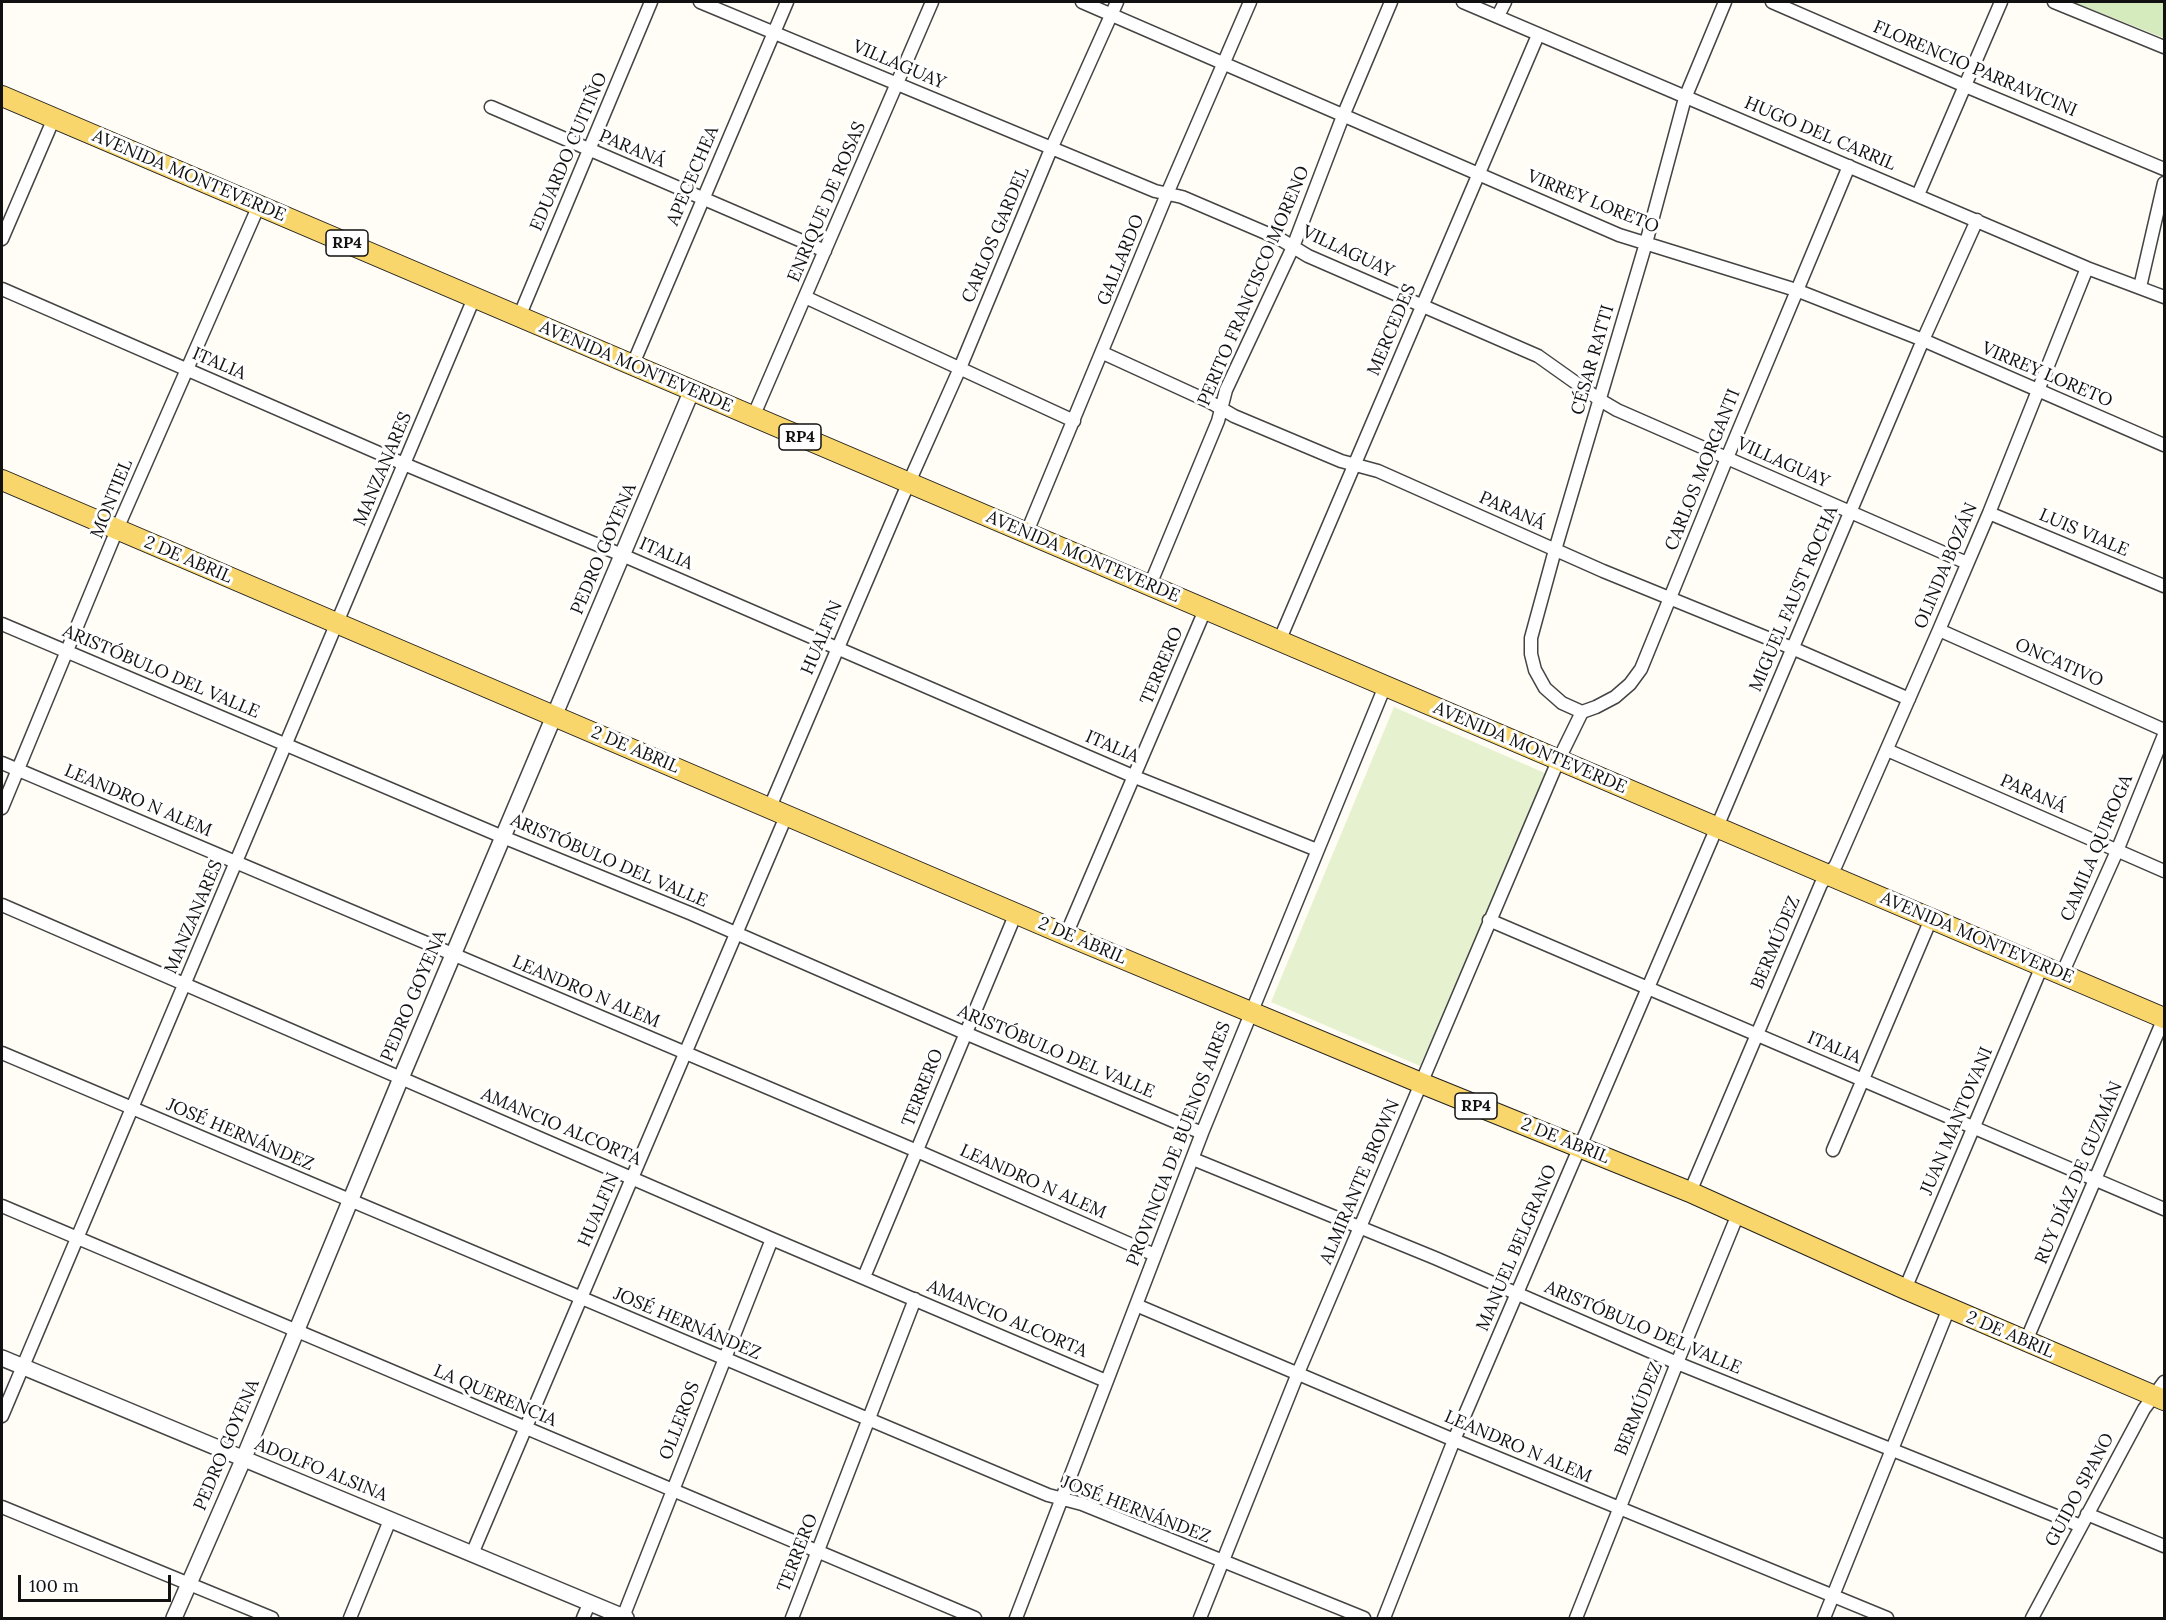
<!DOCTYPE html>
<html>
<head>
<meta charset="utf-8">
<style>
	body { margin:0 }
	#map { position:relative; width:2166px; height:1620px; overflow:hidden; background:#fffdf5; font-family:Lora,serif }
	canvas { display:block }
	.frame { position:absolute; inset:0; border:3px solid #111; pointer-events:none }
	.scale { position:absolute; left:18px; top:1575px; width:153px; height:27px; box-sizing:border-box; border:3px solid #111; border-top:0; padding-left:8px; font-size:18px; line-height:21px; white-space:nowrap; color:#111; -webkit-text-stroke:4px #fff; paint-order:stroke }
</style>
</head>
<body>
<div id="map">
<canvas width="2166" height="1620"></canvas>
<div class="frame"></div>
<div class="scale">100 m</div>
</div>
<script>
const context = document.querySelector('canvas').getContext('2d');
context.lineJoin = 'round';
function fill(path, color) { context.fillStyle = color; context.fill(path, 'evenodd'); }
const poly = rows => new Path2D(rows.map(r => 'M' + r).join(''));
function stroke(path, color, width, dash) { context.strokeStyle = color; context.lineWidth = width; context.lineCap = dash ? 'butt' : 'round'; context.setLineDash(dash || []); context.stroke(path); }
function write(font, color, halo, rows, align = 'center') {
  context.font = font + ' Lora,serif'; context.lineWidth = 6; context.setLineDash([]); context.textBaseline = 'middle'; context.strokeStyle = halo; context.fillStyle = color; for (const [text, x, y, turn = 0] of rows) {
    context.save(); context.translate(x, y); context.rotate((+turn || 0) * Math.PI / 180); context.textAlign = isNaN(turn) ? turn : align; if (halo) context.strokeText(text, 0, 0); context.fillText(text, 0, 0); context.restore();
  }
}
const green = poly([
	[2073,2,2164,2,2164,38]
]);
const pitch = poly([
	[1394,707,1547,774,1420,1066,1271,1002]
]);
const minor = poly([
	[700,2,1155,191,1182,197,1280,239,1308,256,1538,356,1600,400,1617,410,1967,563],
	[1082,2,1619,235,1796,290,1923,340,2164,445],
	[1463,2,2087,268,2164,297],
	[1772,2,1963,85,2164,169],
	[2054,2,2164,47],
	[1498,16,1505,2],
	[491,107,825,251],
	[1918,195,2001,2],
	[2,239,54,118],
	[2140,287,2164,183],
	[2,289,404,464,622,555,1135,777,1317,850],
	[805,297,1074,421],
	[519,317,651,2],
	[1103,353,1210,402,1234,416,1341,461,1378,471,1603,571,1792,648,1909,699],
	[633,364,787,2],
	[753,417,932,2],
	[1989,513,2164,586],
	[1027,532,1167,194,1250,2],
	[1150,585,1218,421,1226,390,1293,247,1343,116,1391,2],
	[2,624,503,837,692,914,965,1033,1202,1133],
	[1939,630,2164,730],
	[1280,639,1538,35],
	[1582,712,1562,703,1545,688,1535,670,1531,654,1531,638,1555,550,1646,243,1685,98,1725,2],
	[1887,750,2164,871],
	[2,763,917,1151,1155,1255],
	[770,807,902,498,960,368,1051,149,1117,2],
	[2,808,121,520,259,205],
	[2,905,772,1239,1106,1381],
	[1489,920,2164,1209],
	[1066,935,1205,610],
	[2062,974,2117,851,2164,735],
	[2,1053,1048,1495,1082,1504,1364,1618],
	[1833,1150,1931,919],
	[1193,1159,1435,1258,1677,1363,2081,1526],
	[1690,1192,1821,884,1836,865,1939,630,1989,513,2087,268],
	[2,1206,975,1618],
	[864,1277,1016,913],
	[1905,1289,2042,966],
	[1136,1305,1454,1440,1887,1618],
	[2026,1341,2164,1018],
	[2,1416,474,298],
	[2,1507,272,1618],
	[2087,1514,2164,1546],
	[472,1554,787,814],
	[623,1617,772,1239],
	[350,1618,390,1520],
	[583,1618,589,1604],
	[792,1618,915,1299],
	[1016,1618,1202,1133,1385,686],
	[1200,1618,1298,1373,1558,761,1582,712,1596,707,1615,697,1630,684,1641,669,1727,458,1849,166],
	[1384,1618,1454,1440,1717,827,1923,340,1977,220],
	[1576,1618,1677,1363,1738,1214],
	[1824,1618,1949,1308],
	[2032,1618,2144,1409,2164,1382]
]);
const tertiary = poly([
	[2,1358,626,1618],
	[174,1618,243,1460,401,1078,692,390]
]);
const primary = poly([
	[2,96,2164,1018],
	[2,480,1066,935,1421,1083,1690,1192,1905,1289,2164,1400]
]);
const shields = [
	[347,243,42],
	[800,437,42],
	[1476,1106,42]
];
const shieldNames = [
	["RP4",347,243],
	["RP4",800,437],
	["RP4",1476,1106]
];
const streetNames = [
	["VILLAGUAY",899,65,23],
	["FLORENCIO PARRAVICINI",1975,69,23],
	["HUGO DEL CARRIL",1820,134,23],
	["PARANÁ",632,149,23],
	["EDUARDO CUITIÑO",569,152,-67],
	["AVENIDA MONTEVERDE",189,176,23],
	["APECECHEA",693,176,-67],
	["ENRIQUE DE ROSAS",827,202,-67],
	["VIRREY LORETO",1593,202,22],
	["CARLOS GARDEL",996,235,-67],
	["VILLAGUAY",1348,252,25],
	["GALLARDO",1121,260,-68],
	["PERITO FRANCISCO MORENO",1254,286,-67],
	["MERCEDES",1392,330,-67],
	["CÉSAR RATTI",1593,360,-74],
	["ITALIA",219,364,23],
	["AVENIDA MONTEVERDE",636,367,23],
	["VIRREY LORETO",2047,375,23],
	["VILLAGUAY",1783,463,24],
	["MANZANARES",383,469,-67],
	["CARLOS MORGANTI",1703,470,-68],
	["MONTIEL",112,499,-68],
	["PARANÁ",1512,511,24],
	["LUIS VIALE",2084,533,23],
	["PEDRO GOYENA",604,549,-67],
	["ITALIA",666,554,23],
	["AVENIDA MONTEVERDE",1083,557,23],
	["2 DE ABRIL",188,560,23],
	["OLINDA BOZÁN",1946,566,-67],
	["MIGUEL FAUST ROCHA",1794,599,-67],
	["HUALFIN",822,638,-67],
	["ONCATIVO",2059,663,24],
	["TERRERO",1162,666,-67],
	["ARISTÓBULO DEL VALLE",161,672,23],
	["ITALIA",1112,747,23],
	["AVENIDA MONTEVERDE",1530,748,23],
	["2 DE ABRIL",635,750,23],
	["PARANÁ",2033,794,24],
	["LEANDRO N ALEM",138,801,23],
	["CAMILA QUIROGA",2097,848,-67],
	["ARISTÓBULO DEL VALLE",609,861,23],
	["MANZANARES",194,917,-67],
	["AVENIDA MONTEVERDE",1977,938,23],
	["2 DE ABRIL",1082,941,23],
	["BERMÚDEZ",1776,943,-67],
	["LEANDRO N ALEM",586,992,23],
	["PEDRO GOYENA",414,996,-67],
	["ITALIA",1834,1048,23],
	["ARISTÓBULO DEL VALLE",1056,1052,23],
	["TERRERO",923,1088,-68],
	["JUAN MANTOVANI",1957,1121,-67],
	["AMANCIO ALCORTA",561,1127,23],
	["JOSÉ HERNÁNDEZ",240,1135,23],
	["2 DE ABRIL",1565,1141,22],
	["PROVINCIA DE BUENOS AIRES",1179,1144,-69],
	["RUY DÍAZ DE GUZMÁN",2079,1173,-67],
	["LEANDRO N ALEM",1033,1182,24],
	["ALMIRANTE BROWN",1360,1182,-67],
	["HUALFIN",599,1210,-67],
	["MANUEL BELGRANO",1517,1248,-67],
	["AMANCIO ALCORTA",1007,1319,23],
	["JOSÉ HERNÁNDEZ",687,1324,23],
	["ARISTÓBULO DEL VALLE",1643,1328,23],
	["2 DE ABRIL",2010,1335,23],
	["LA QUERENCIA",495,1396,23],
	["BERMÚDEZ",1639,1409,-68],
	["OLLEROS",680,1421,-69],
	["PEDRO GOYENA",227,1445,-67],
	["LEANDRO N ALEM",1518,1447,23],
	["ADOLFO ALSINA",321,1470,22],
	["GUIDO SPANO",2080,1490,-62],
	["JOSÉ HERNÁNDEZ",1136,1510,21],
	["TERRERO",798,1553,-69]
];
fill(green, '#d5ebbd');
fill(pitch, '#e6f2cf');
stroke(minor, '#444', 15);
stroke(tertiary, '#444', 18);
stroke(primary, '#222', 22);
stroke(minor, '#fff', 12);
stroke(tertiary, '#fff', 15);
stroke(primary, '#f9d66b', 20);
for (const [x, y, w] of shields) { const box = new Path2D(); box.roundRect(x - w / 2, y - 13, w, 26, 4.5); context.fillStyle = '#fff'; context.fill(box); stroke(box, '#111', 1.5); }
write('bold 16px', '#111', null, shieldNames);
write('18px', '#111', '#fff', streetNames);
</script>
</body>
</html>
